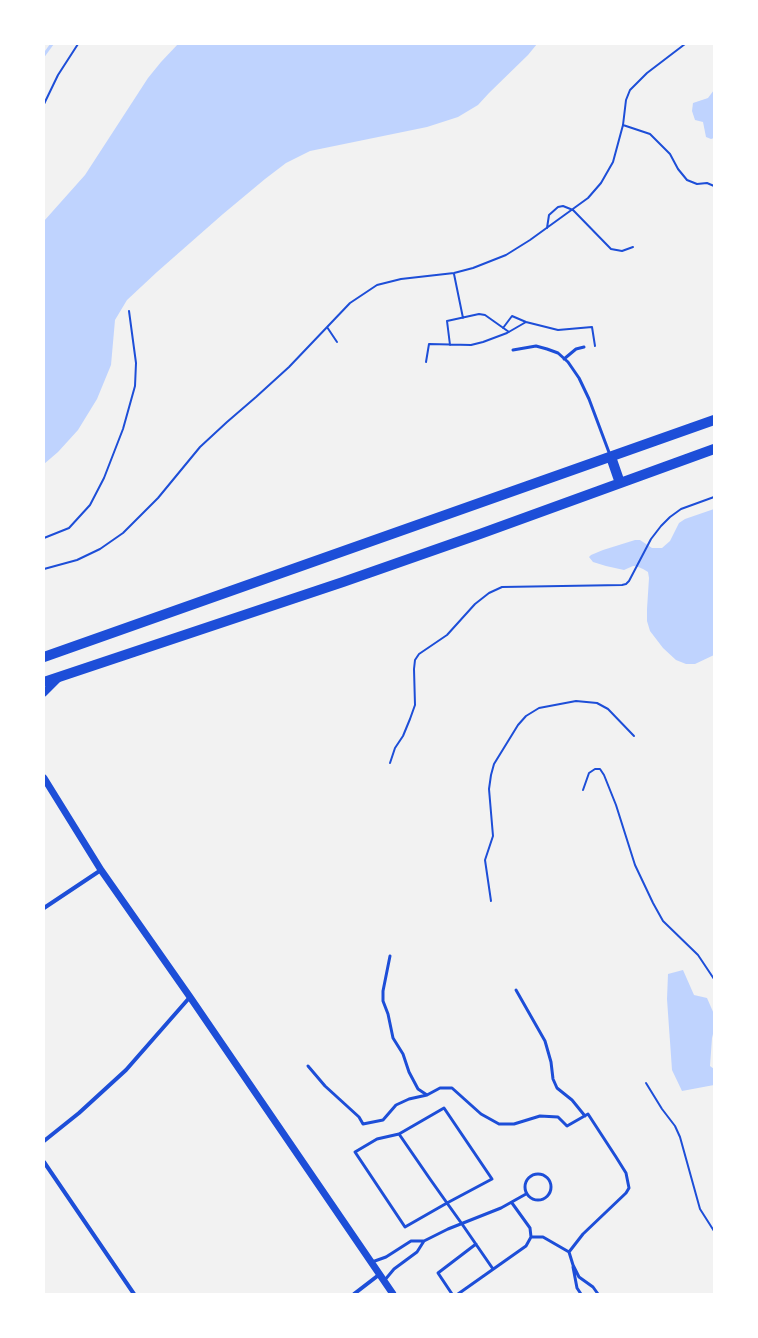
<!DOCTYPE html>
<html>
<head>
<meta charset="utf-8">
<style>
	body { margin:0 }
	#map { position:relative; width:758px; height:1338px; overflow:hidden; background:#f2f2f2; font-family:"DejaVu Sans",sans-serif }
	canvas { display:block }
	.frame { position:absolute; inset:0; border:45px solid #fff; pointer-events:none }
</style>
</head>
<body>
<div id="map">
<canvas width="758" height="1338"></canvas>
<div class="frame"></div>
</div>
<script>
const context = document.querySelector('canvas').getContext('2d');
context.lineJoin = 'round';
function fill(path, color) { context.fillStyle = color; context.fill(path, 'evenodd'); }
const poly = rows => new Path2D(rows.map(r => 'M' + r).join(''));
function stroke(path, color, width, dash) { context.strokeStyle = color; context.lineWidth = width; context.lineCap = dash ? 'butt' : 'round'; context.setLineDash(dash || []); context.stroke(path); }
const water = poly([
	[178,44,537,44,528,55,489,93,478,105,458,117,427,127,310,151,286,163,265,179,223,214,157,272,127,300,115,320,111,365,97,399,78,430,58,452,44,464,44,221,85,175,148,78,161,62],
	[714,90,714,138,711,139,706,137,703,122,695,120,692,111,693,103,708,98],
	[714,509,714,655,695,664,686,664,676,660,663,648,650,631,647,621,647,609,649,578,648,572,643,569,636,566,633,566,624,570,606,566,593,562,589,557,591,555,603,550,635,540,640,540,652,548,662,548,670,541,679,523,685,519],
	[683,970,694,995,707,998,714,1014,714,1030,712,1038,710,1066,714,1069,714,1085,682,1091,672,1070,667,999,668,974]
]);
const stream = poly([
	[44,55,52,44]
]);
const path = poly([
	[44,104,58,75,78,44],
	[623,125,650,134,670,154,678,169,687,180,697,184,707,183,714,186],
	[547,228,549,215,558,207,563,206,573,210,611,249,622,251,633,247],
	[454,274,463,318],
	[327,327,337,342],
	[503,328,512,316,526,322],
	[450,345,447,321,479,314,485,315,509,332],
	[426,362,429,344,471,345,483,342,507,333,526,322,558,330,592,327,595,346],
	[44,538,69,528,90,505,104,478,123,429,135,386,136,363,129,311],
	[44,569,77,560,100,549,123,533,158,498,200,447,227,422,256,397,289,367,350,303,377,285,401,279,454,273,473,268,506,255,530,240,588,198,601,183,613,162,623,125,626,100,630,90,647,73,685,44],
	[390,763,395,748,403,736,410,719,415,705,414,669,415,660,419,654,447,635,475,604,489,593,502,587,622,585,626,584,629,581,651,539,661,526,670,517,681,509,714,497],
	[583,790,589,773,595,769,600,769,604,775,616,805,635,865,653,903,663,921,698,955,714,979],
	[491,901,485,860,493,836,489,789,491,775,494,764,518,725,526,716,539,708,576,701,597,703,608,709,634,736],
	[646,1083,662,1109,675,1126,680,1137,700,1209,714,1231]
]);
const service = poly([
	[513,350,536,346,547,349,558,353,568,362,579,378,589,399,610,455],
	[564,359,576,349,584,347],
	[390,956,383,991,383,1001,388,1014,393,1038,403,1054,409,1072,418,1089,427,1095,440,1088,452,1088,481,1114,499,1124,514,1124,540,1116,558,1117,567,1126,588,1114,616,1157,626,1173,629,1188,626,1193,583,1234,569,1252,573,1265,579,1277,593,1287,598,1294],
	[516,990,545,1041,551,1062,553,1079,557,1088,572,1100,585,1116],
	[308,1066,325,1086,359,1117,363,1124,383,1120,396,1105,409,1099,427,1095],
	[399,1134,444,1108,492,1179,447,1203,405,1227,355,1152,377,1139,399,1134,430,1179,447,1203,462,1224,493,1269],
	'525 1187a13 13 0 1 1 26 0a13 13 0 1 1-26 0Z',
	[531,1237,543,1237,569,1252],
	[424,1241,448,1229,501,1208,526,1194],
	[372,1262,386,1257,411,1241,424,1241,417,1252,394,1269,384,1281],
	[573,1267,577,1288,581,1294],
	[452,1294,438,1273,476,1244],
	[458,1294,526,1246,531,1237,530,1228,512,1203]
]);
const minor = poly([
	[44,908,101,870],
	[44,1141,79,1113,126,1070,190,997],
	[44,1162,134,1294],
	[354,1294,380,1274]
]);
const tertiary = poly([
	[44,693,58,679],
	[44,778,101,870,190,997,393,1294]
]);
const primary = poly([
	[611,457,620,483],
	[44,657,714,420],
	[44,682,343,582,480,534,714,449]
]);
fill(water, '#bfd3fe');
stroke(stream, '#bfd3fe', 3);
stroke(path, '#1d4ed8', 2);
stroke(service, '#1d4ed8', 3);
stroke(minor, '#1d4ed8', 4);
stroke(tertiary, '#1d4ed8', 7);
stroke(primary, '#1d4ed8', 10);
</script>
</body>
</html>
